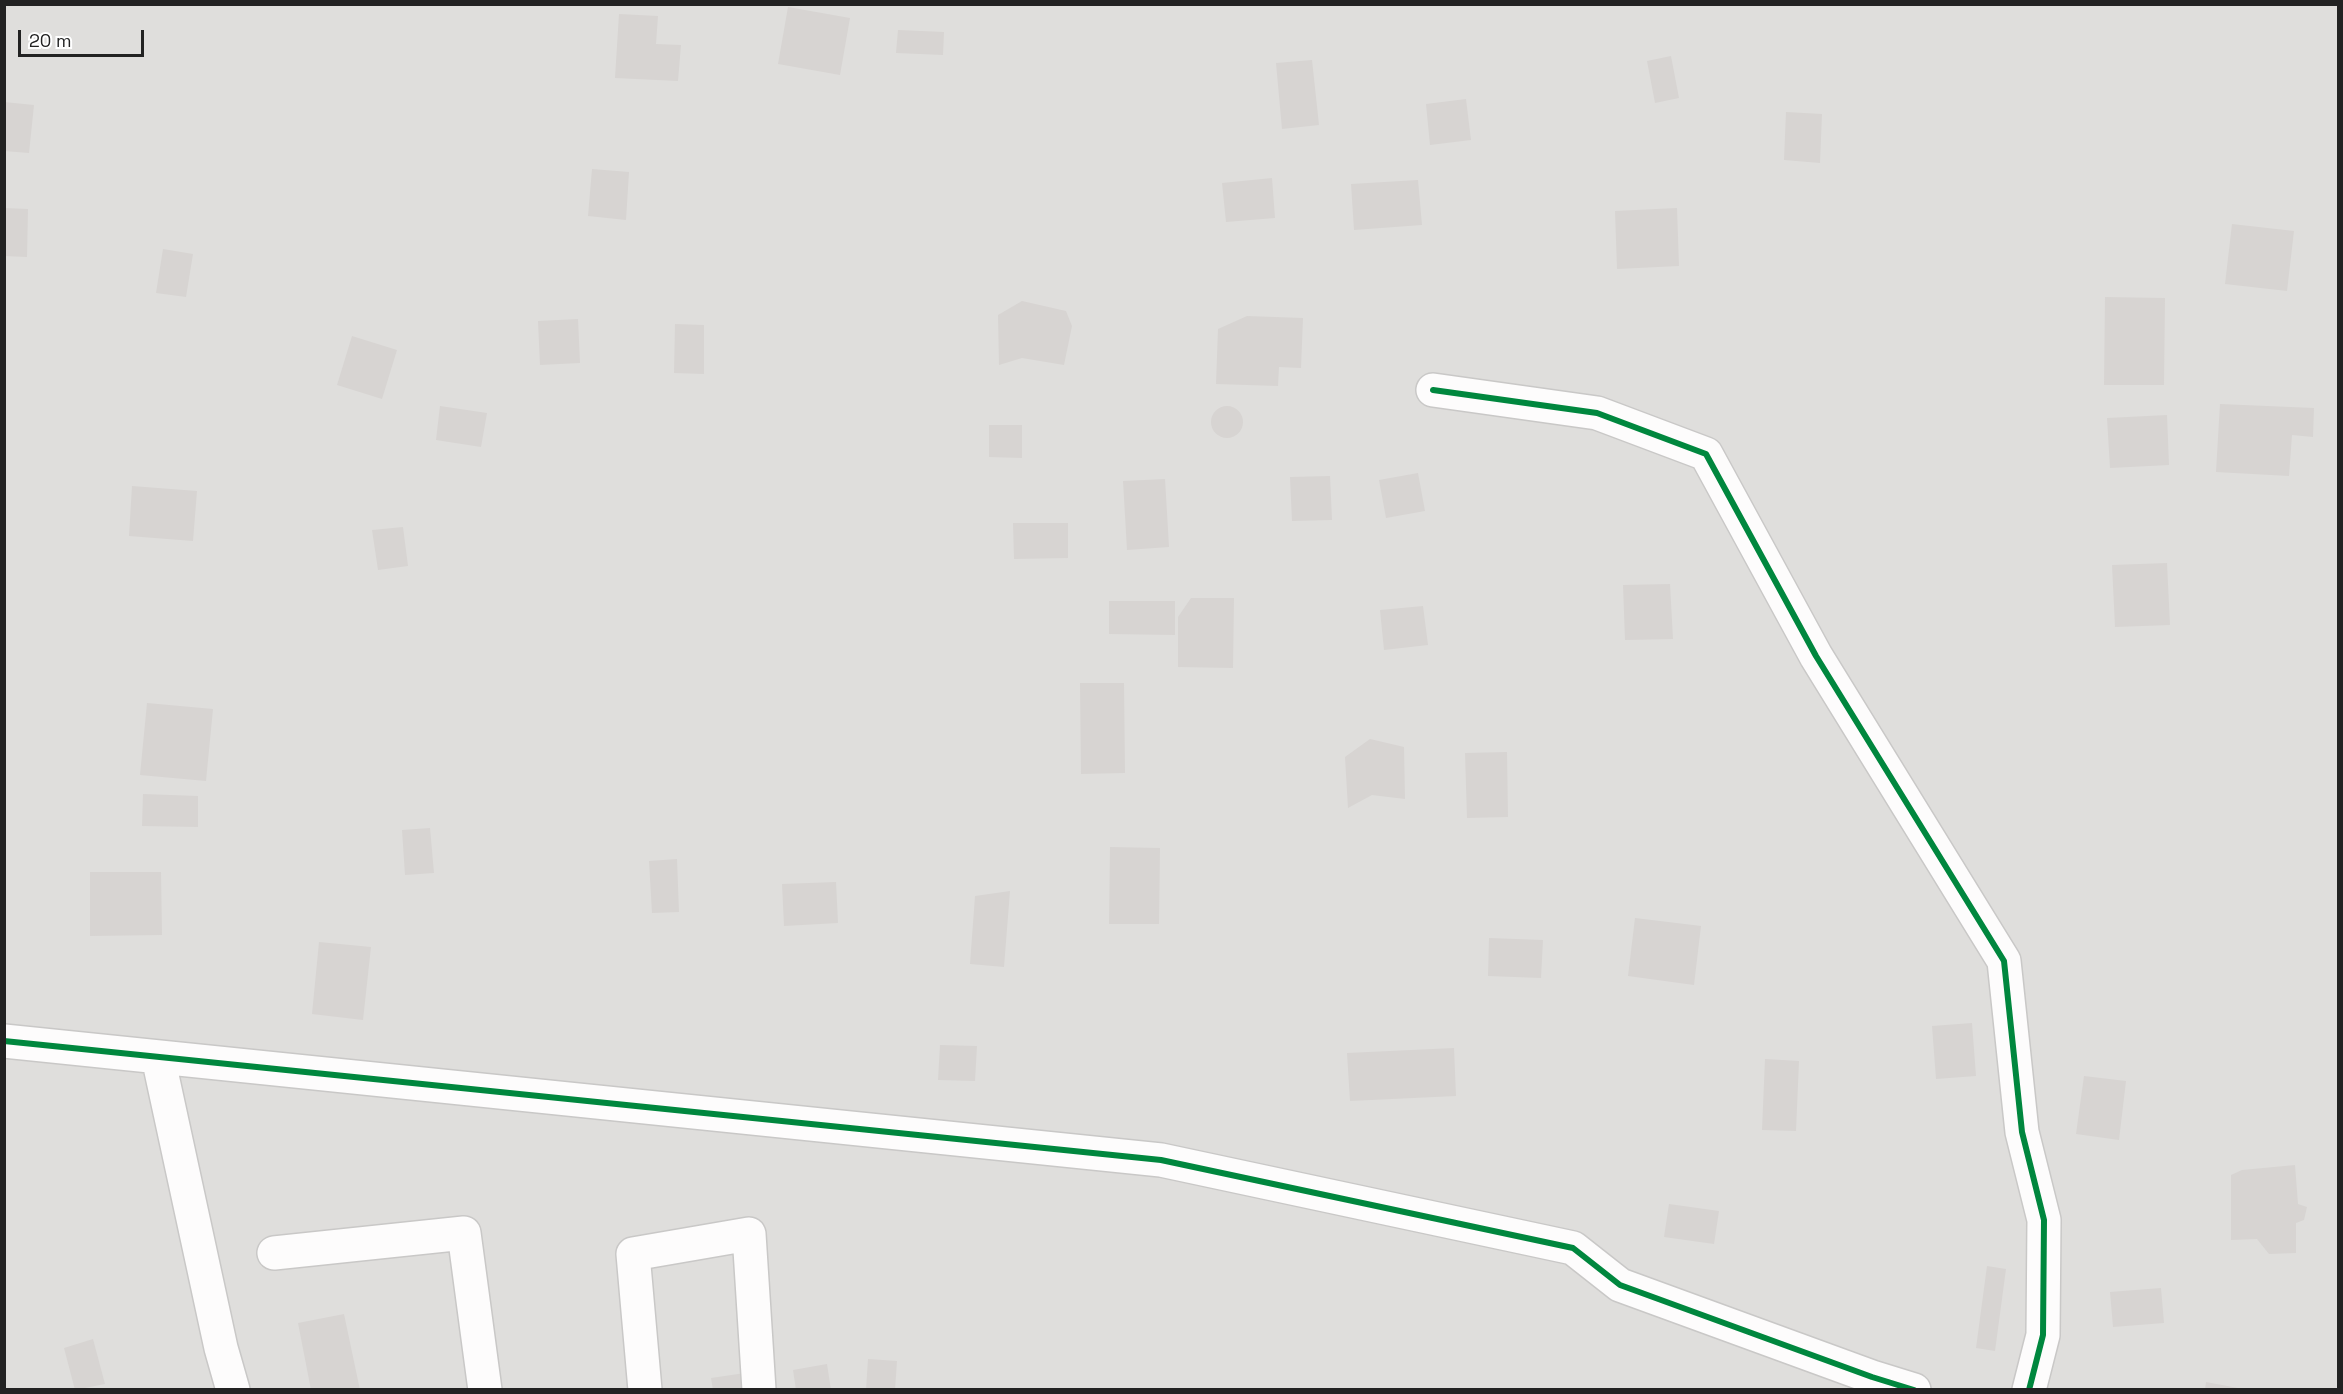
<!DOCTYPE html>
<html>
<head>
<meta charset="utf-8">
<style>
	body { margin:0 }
	#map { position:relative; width:2343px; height:1394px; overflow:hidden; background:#f0eeeb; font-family:"Space Grotesk",sans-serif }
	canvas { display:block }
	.frame { position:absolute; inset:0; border:6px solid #222; pointer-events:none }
	.scale { position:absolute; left:18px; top:30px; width:126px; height:27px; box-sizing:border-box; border:3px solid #222; border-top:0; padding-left:8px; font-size:18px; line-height:21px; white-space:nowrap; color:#222; -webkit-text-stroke:4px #fff; paint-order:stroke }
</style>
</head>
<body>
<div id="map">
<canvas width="2343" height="1394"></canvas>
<div class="frame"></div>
<div class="scale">20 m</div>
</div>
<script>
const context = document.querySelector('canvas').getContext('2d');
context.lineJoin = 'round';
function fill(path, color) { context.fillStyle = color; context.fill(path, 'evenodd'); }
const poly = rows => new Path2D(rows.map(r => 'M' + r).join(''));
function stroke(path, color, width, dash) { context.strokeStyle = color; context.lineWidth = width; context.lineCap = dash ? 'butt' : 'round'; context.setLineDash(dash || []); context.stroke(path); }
const residential = poly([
	[5,5,2338,5,2338,1389,5,1389]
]);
const building = poly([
	[788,7,850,18,840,75,778,64],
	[619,14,658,16,656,44,681,45,678,81,615,78],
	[898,30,944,32,943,55,896,53],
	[1671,56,1679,98,1655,103,1647,61],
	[1312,60,1319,125,1282,129,1276,63],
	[1466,99,1471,140,1430,145,1426,104],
	[4,102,34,105,29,153,4,151],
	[1786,112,1822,114,1820,163,1784,160],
	[592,169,629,172,626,220,588,216],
	[1272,178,1275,218,1226,222,1222,183],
	[1418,180,1422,225,1354,230,1351,184],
	[4,208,28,209,27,257,4,256],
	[1677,208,1679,266,1617,269,1615,211],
	[2232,224,2294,231,2287,291,2225,284],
	[163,249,193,254,186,297,156,293],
	[2105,297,2165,298,2164,385,2104,385],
	[1022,301,1066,311,1072,326,1064,365,1022,358,999,365,998,315],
	[1247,316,1303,318,1301,368,1279,367,1278,386,1216,384,1218,329],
	[578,319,580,363,540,365,538,321],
	[675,324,704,325,704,374,674,373],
	[352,336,397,350,382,399,337,385],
	[2220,404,2314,408,2313,437,2292,435,2289,476,2216,472],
	'1211 422a16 16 0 1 1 32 0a16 16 0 1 1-32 0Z',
	[440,406,487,413,481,447,436,440],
	[2167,415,2169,465,2110,468,2107,418],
	[989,425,1022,425,1022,458,989,457],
	[1418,473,1425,511,1386,518,1379,480],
	[1330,476,1332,520,1292,521,1290,477],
	[1165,479,1169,547,1127,550,1123,481],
	[132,486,197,491,193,541,129,536],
	[1013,523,1068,523,1068,558,1014,559],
	[403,527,408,566,378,570,372,530],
	[2167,563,2170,625,2115,627,2112,565],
	[1670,584,1673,639,1625,640,1623,585],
	[1191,598,1234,598,1233,668,1178,667,1178,617],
	[1109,601,1175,601,1175,635,1109,634],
	[1423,606,1428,645,1384,650,1380,610],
	[1080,683,1124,683,1125,773,1081,774],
	[147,703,213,709,206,781,140,775],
	[1370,739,1404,747,1405,799,1372,795,1348,808,1345,757],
	[1507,752,1508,817,1467,818,1465,753],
	[143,794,198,796,198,827,142,826],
	[430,828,434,873,405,875,402,830],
	[1110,847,1160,848,1159,924,1109,924],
	[677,859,679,912,652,913,649,861],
	[90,872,161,872,162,935,90,936],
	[836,882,838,923,784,926,782,884],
	[1010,891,1004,967,970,964,975,896],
	[1635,918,1701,926,1694,985,1628,976],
	[1489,938,1543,940,1541,978,1488,976],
	[319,942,371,947,363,1020,312,1014],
	[1972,1023,1976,1076,1936,1079,1932,1026],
	[940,1045,977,1046,975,1081,938,1080],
	[1454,1048,1456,1096,1350,1101,1347,1053],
	[1765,1059,1799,1061,1796,1131,1762,1130],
	[2084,1076,2126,1081,2119,1140,2076,1134],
	[2295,1165,2298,1204,2307,1207,2304,1220,2296,1223,2296,1253,2269,1254,2257,1239,2231,1240,2231,1175,2242,1170],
	[1669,1204,1719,1211,1714,1244,1664,1237],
	[1987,1266,2006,1269,1995,1351,1976,1348],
	[2161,1288,2164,1323,2113,1327,2110,1292],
	[344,1314,360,1390,311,1390,298,1323],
	[93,1339,105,1384,75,1390,64,1348],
	[868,1359,897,1361,895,1390,866,1390],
	[827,1364,831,1390,796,1390,793,1370],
	[752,1372,755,1390,713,1390,711,1378],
	[2206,1382,2238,1388,2238,1390,2205,1390]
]);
const street = poly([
	[1433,390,1597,413,1706,454,1816,656,2004,961,2022,1132,2044,1220,2043,1335,2029,1390],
	[4,1041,1161,1160,1573,1248,1620,1285,1872,1377,1914,1390],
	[158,1057,221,1348,233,1390],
	[274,1253,464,1233,485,1390],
	[645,1390,633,1254,749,1234,759,1390]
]);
const cycleway = poly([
	[1433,390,1597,413,1706,454,1816,656,2004,961,2022,1132,2044,1220,2043,1335,2029,1390],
	[4,1041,1161,1160,1573,1248,1620,1285,1872,1377,1914,1390]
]);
fill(residential, '#dfdedc');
fill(building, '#d7d4d2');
stroke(street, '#c9c8c7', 36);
stroke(street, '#fdfcfc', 33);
stroke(cycleway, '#00873e', 6);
</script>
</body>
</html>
